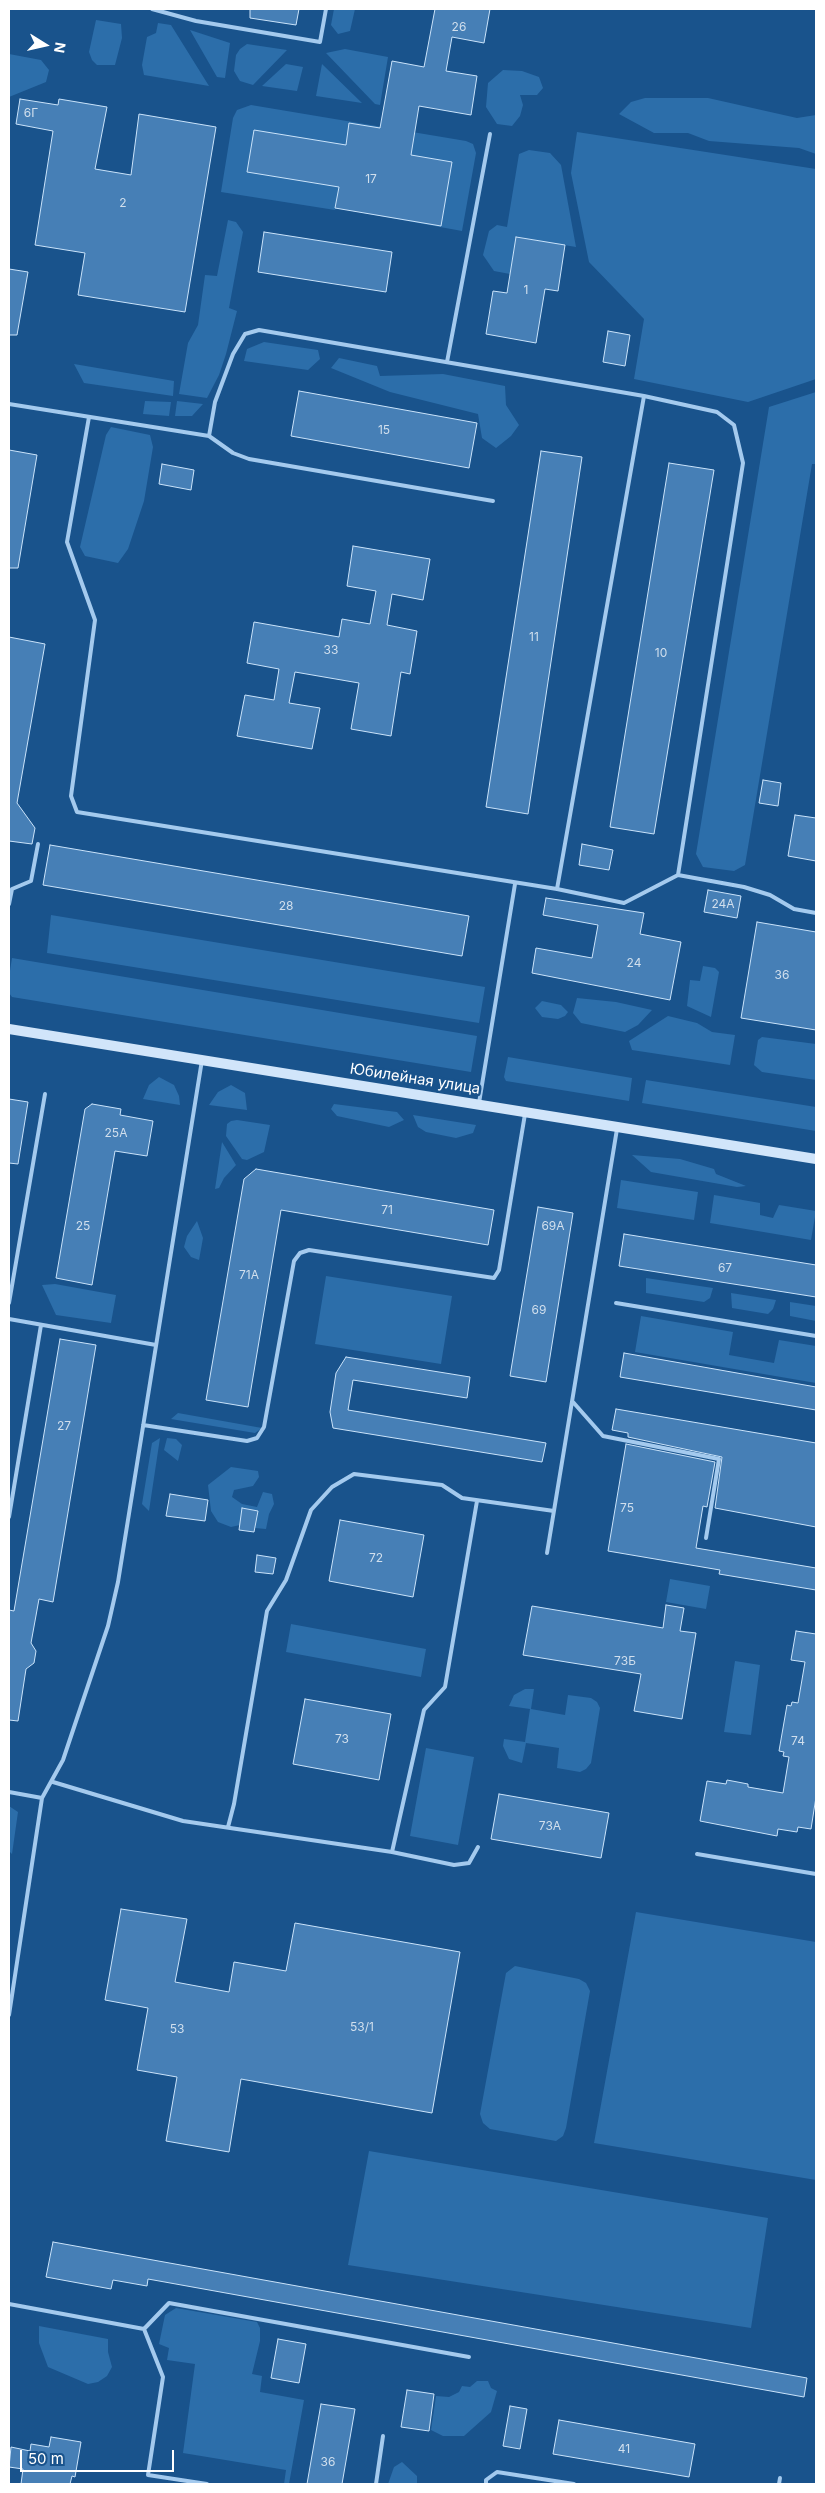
<!DOCTYPE html>
<html>
<head>
<meta charset="utf-8">
<style>
	body { margin:0 }
	#map { position:relative; width:825px; height:2493px; overflow:hidden; background:#19538c; font-family:Inter,sans-serif }
	canvas { display:block }
	.frame { position:absolute; inset:0; border:10px solid #fff; pointer-events:none }
	.north { position:absolute; left:20px; top:20px; width:50px; height:50px; -webkit-text-stroke:4px #19538c; paint-order:stroke; rotate:100deg; font-size:14px; font-weight:700; line-height:20px; text-align:center; color:#fff }
	.north::after { content:''; display:block; margin:auto; width:18px; height:22px; background:#fff; clip-path:polygon(50% 0,100% 100%,50% 72%,0 100%) }
	.scale { position:absolute; left:20px; top:2450px; width:154px; height:22px; box-sizing:border-box; border:2px solid #fff; border-top:0; padding-left:6px; font-size:15px; line-height:18px; white-space:nowrap; color:#fff; -webkit-text-stroke:4px #19538c; paint-order:stroke }
</style>
</head>
<body>
<div id="map">
<canvas width="825" height="2493"></canvas>
<div class="frame"></div>
<div class="north">N</div>
<div class="scale">50 m</div>
</div>
<script>
const context = document.querySelector('canvas').getContext('2d');
context.lineJoin = 'round';
function fill(path, color) { context.fillStyle = color; context.fill(path, 'evenodd'); }
const poly = rows => new Path2D(rows.map(r => 'M' + r).join(''));
function stroke(path, color, width, dash) { context.strokeStyle = color; context.lineWidth = width; context.lineCap = dash ? 'butt' : 'round'; context.setLineDash(dash || []); context.stroke(path); }
function write(font, color, halo, rows, align = 'center') {
  context.font = font + ' Inter,sans-serif'; context.lineWidth = 5; context.setLineDash([]); context.textBaseline = 'middle'; context.strokeStyle = halo; context.fillStyle = color; for (const [text, x, y, turn = 0] of rows) {
    context.save(); context.translate(x, y); context.rotate((+turn || 0) * Math.PI / 180); context.textAlign = isNaN(turn) ? turn : align; if (halo) context.strokeText(text, 0, 0); context.fillText(text, 0, 0); context.restore();
  }
}
const green = poly([
	[334,9,355,9,350,31,338,34,331,25],
	[96,20,121,24,122,38,115,65,97,65,92,60,89,52],
	[158,23,171,25,209,86,144,75,142,65,147,37,156,33],
	[190,30,230,43,225,78,217,77],
	[247,44,287,50,253,85,240,81,234,71,236,55,240,49],
	[345,49,388,57,380,105,375,104,326,53],
	[9,54,41,60,49,70,46,82,9,97],
	[286,64,303,67,297,91,262,86],
	[322,64,362,103,316,96],
	[503,70,522,71,539,77,543,88,537,95,520,95,523,105,520,116,512,126,497,124,486,107,488,83],
	[645,98,708,98,797,118,816,115,816,154,799,148,709,141,688,133,654,133,619,114,631,102],
	[251,105,466,141,473,144,476,153,462,231,336,208,335,210,221,192,233,118,237,110],
	[577,132,816,169,816,379,748,402,634,379,644,319,589,262,571,173],
	[529,150,550,153,561,165,576,247,516,237,510,274,494,271,483,255,489,231,497,225,507,227,519,154],
	[228,220,236,222,243,232,229,308,237,311,226,354,219,375,207,398,179,394,188,343,198,325,205,275,217,276],
	[264,342,318,350,320,359,308,370,244,361,247,349],
	[339,358,377,366,380,376,443,374,505,386,506,405,519,425,511,436,496,448,482,438,478,414,390,392,331,368],
	[74,364,174,381,173,396,84,383],
	[816,392,816,464,812,464,745,865,734,871,703,867,696,854,769,407],
	[145,401,171,402,169,416,143,414],
	[177,401,203,404,192,416,175,416],
	[111,427,150,435,153,447,144,501,128,549,118,563,85,556,80,547,106,435],
	[51,915,485,987,479,1023,47,953],
	[12,958,477,1036,471,1072,12,997,9,993,9,977],
	[703,966,715,968,719,972,711,1017,687,1006,690,980,700,981],
	[577,998,616,1002,652,1010,638,1025,625,1032,581,1023,573,1013],
	[542,1001,561,1005,568,1012,565,1016,558,1019,542,1017,535,1008],
	[668,1016,697,1023,712,1032,735,1035,730,1065,632,1050,629,1041],
	[762,1037,816,1044,816,1080,762,1072,754,1065,758,1040],
	[508,1057,632,1078,629,1101,506,1081,504,1077],
	[159,1077,174,1085,179,1096,180,1105,143,1099,149,1085],
	[646,1080,816,1107,816,1131,642,1103],
	[231,1085,245,1093,247,1110,209,1105,218,1092],
	[334,1104,397,1112,404,1120,389,1127,337,1116,331,1109],
	[413,1115,476,1125,473,1133,456,1138,426,1132,418,1127],
	[237,1120,270,1125,264,1152,247,1160,242,1159,226,1136,227,1124,231,1121],
	[222,1142,236,1165,224,1178,219,1188,215,1189],
	[632,1155,680,1159,714,1169,716,1174,746,1186,737,1187,651,1172],
	[621,1180,698,1192,694,1220,617,1208],
	[714,1195,760,1203,760,1215,773,1218,779,1205,816,1211,811,1240,710,1223],
	[197,1221,203,1238,199,1260,191,1257,184,1247,187,1236],
	[326,1276,452,1296,441,1364,315,1344],
	[646,1278,713,1288,710,1298,704,1302,646,1293],
	[55,1284,116,1295,111,1323,56,1315,42,1285],
	[731,1293,776,1300,773,1309,768,1314,732,1308],
	[790,1302,816,1306,816,1321,790,1316],
	[641,1316,733,1332,729,1355,774,1363,779,1340,816,1346,816,1383,635,1352],
	[178,1413,262,1428,255,1433,171,1419],
	[160,1438,149,1511,142,1504,152,1443],
	[167,1438,176,1439,182,1445,178,1461,164,1450],
	[231,1467,258,1471,259,1477,253,1486,234,1490,232,1497,242,1504,257,1507,263,1492,272,1494,274,1504,269,1514,266,1529,255,1528,258,1511,243,1508,240,1525,231,1527,218,1522,211,1511,208,1485],
	[670,1579,710,1586,706,1609,666,1602],
	[291,1624,426,1649,421,1677,286,1652],
	[735,1661,760,1665,751,1735,724,1732],
	[525,1689,534,1689,531,1709,565,1715,568,1695,591,1698,597,1702,600,1708,591,1763,586,1769,580,1772,557,1768,559,1748,526,1743,522,1763,509,1759,503,1746,504,1739,525,1742,530,1709,509,1706,514,1695],
	[426,1748,474,1757,458,1845,410,1836],
	[9,1806,18,1812,12,1854,9,1851],
	[636,1912,816,1942,816,2180,594,2143],
	[515,1966,579,1979,586,1983,590,1991,566,2128,563,2136,556,2141,490,2129,483,2123,480,2114,506,1973],
	[369,2151,768,2218,751,2328,348,2265],
	[176,2308,257,2322,260,2328,260,2341,252,2374,262,2376,260,2392,304,2400,289,2484,284,2484,286,2470,183,2453,195,2364,167,2360,169,2348,159,2344,165,2315],
	[39,2326,108,2339,108,2352,112,2367,107,2376,98,2382,88,2384,48,2367,39,2343],
	[477,2381,488,2381,491,2388,497,2391,491,2412,464,2436,443,2436,431,2430,436,2396,449,2397,459,2392,462,2386,470,2387],
	[402,2462,417,2476,417,2484,388,2484,394,2467]
]);
const building = poly([
	[250,9,299,9,296,25,250,18,250,9],
	[435,9,490,9,484,43,452,37,446,71,477,76,471,115,419,106,411,155,452,162,441,226,335,208,339,187,247,172,254,130,346,145,349,123,380,128,392,61,424,67,435,9],
	[20,99,58,105,59,99,107,107,95,169,131,175,139,114,216,127,185,312,78,295,85,253,35,245,53,131,16,124,20,99],
	[264,232,392,252,386,292,258,272,264,232],
	[516,237,565,245,558,291,545,289,536,343,486,334,493,291,507,293,516,237],
	[9,269,28,272,17,335,9,335,9,269],
	[608,331,630,335,625,366,603,362,608,331],
	[299,391,477,423,469,468,291,436,299,391],
	[9,450,37,455,18,568,9,568,9,450],
	[541,451,582,457,528,814,486,807,541,451],
	[669,463,714,470,654,834,610,827,669,463],
	[162,464,194,470,191,490,159,484,162,464],
	[353,546,430,559,423,600,392,594,387,625,417,631,410,674,401,672,391,736,351,729,359,683,295,672,289,703,320,708,312,749,237,736,245,695,274,700,279,669,247,663,254,622,339,637,342,619,370,624,376,591,347,586,353,546],
	[9,637,45,644,17,803,35,828,32,844,9,841,9,637],
	[763,780,781,783,778,806,759,803,763,780],
	[795,815,816,818,816,861,788,856,795,815],
	[582,844,613,850,609,870,579,865,582,844],
	[50,845,469,916,462,956,43,885,50,845],
	[708,890,741,896,737,918,704,912,708,890],
	[546,898,644,913,640,934,681,942,670,1000,532,973,536,948,592,958,598,925,543,915,546,898],
	[757,922,816,932,816,1030,741,1018,757,922],
	[9,1099,28,1102,18,1164,9,1163,9,1099],
	[92,1104,121,1109,120,1115,153,1121,147,1156,115,1151,92,1285,56,1278,85,1109,92,1104],
	[256,1169,494,1210,488,1245,281,1210,248,1407,206,1400,244,1179,256,1169],
	[538,1207,573,1213,546,1382,510,1376,538,1207],
	[624,1234,816,1265,816,1297,619,1266,624,1234],
	[60,1339,96,1345,53,1602,39,1599,31,1643,36,1651,34,1663,26,1669,18,1721,9,1720,9,1610,14,1611,60,1339],
	[624,1353,816,1387,816,1410,620,1377,624,1353],
	[346,1357,470,1377,467,1398,353,1380,348,1410,546,1443,542,1462,333,1428,330,1412,336,1373,346,1357],
	[616,1409,816,1443,816,1527,715,1508,722,1457,628,1437,628,1433,612,1430,616,1409],
	[626,1444,715,1462,707,1507,703,1506,696,1548,816,1568,816,1590,719,1574,720,1570,608,1551,626,1444],
	[170,1494,208,1500,205,1521,166,1516,170,1494],
	[242,1508,258,1511,254,1532,239,1530,242,1508],
	[340,1520,424,1535,413,1597,329,1581,340,1520],
	[257,1555,276,1558,273,1574,255,1572,257,1555],
	[666,1605,684,1608,680,1631,696,1633,682,1719,634,1711,641,1674,523,1655,532,1606,663,1628,666,1605],
	[796,1631,816,1634,816,1797,811,1829,798,1827,797,1832,778,1829,777,1836,700,1821,707,1781,726,1784,727,1780,748,1784,748,1787,783,1793,789,1757,783,1756,784,1752,779,1751,787,1705,791,1706,792,1702,798,1703,805,1662,791,1660,796,1631],
	[305,1699,391,1714,379,1780,293,1764,305,1699],
	[499,1794,609,1813,601,1858,491,1839,499,1794],
	[121,1909,187,1919,175,1982,229,1992,234,1962,286,1971,295,1923,460,1952,432,2113,241,2079,229,2152,166,2141,177,2077,137,2070,148,2008,105,2000,121,1909],
	[53,2242,807,2378,804,2397,148,2279,147,2286,113,2280,111,2289,46,2277,53,2242],
	[278,2339,306,2344,299,2383,271,2378,278,2339],
	[407,2390,434,2394,429,2431,401,2427,407,2390],
	[321,2404,355,2409,342,2484,307,2484,321,2404],
	[510,2406,527,2409,520,2449,503,2446,510,2406],
	[559,2420,695,2444,689,2477,553,2454,559,2420],
	[51,2437,81,2442,75,2477,72,2476,70,2484,21,2484,23,2469,9,2467,11,2447,30,2451,31,2444,49,2447,51,2437]
]);
const lane = poly([
	[152,9,196,21,320,42,326,9],
	[447,362,490,134],
	[9,404,209,436,215,402,233,354,245,334,259,330,644,396,717,412,734,425,743,463,678,875],
	[89,417,67,542,95,620,71,796,77,812,557,889,624,903,678,875,744,887,770,895,794,909,816,913],
	[209,436,233,453,249,459,493,501],
	[557,889,644,396],
	[9,904,12,889,31,881,38,844],
	[479,1103,515,884],
	[9,1303,45,1094],
	[616,1303,816,1336],
	[9,1319,156,1345],
	[573,1402,603,1436,719,1459,706,1538],
	[143,1425,247,1441,257,1438,264,1427,294,1261,300,1253,309,1250,494,1278,499,1270,525,1114],
	[9,1517,41,1325],
	[547,1553,617,1129],
	[53,1782,183,1821,392,1852,454,1865,469,1863,478,1847],
	[9,1792,42,1798],
	[228,1827,234,1804,267,1611,286,1580,311,1510,332,1487,354,1474,442,1485,462,1498,554,1511],
	[392,1852,424,1710,445,1687,477,1501],
	[697,1854,816,1874],
	[9,2015,42,1798,63,1760,108,1626,118,1582,202,1060],
	[9,2304,144,2329,163,2377,148,2475,207,2484],
	[144,2329,169,2303,469,2357],
	[376,2484,383,2436],
	[486,2484,486,2480,497,2472,574,2484],
	[779,2484,780,2478]
]);
const secondary = poly([
	[9,1029,816,1159]
]);
const numberNames = [
	["26",459,27],
	["6Г",31,113],
	["17",371,179],
	["2",123,203],
	["1",526,290],
	["15",384,430],
	["11",534,637],
	["33",331,650],
	["10",661,653],
	["24А",723,904],
	["28",286,906],
	["24",634,963],
	["36",782,975],
	["25А",116,1133],
	["71",387,1210],
	["25",83,1226],
	["69А",553,1226],
	["67",725,1268],
	["71А",249,1275],
	["69",539,1310],
	["27",64,1426],
	["75",627,1508],
	["72",376,1558],
	["73Б",625,1661],
	["73",342,1739],
	["74",798,1741],
	["73А",550,1826],
	["53/1",362,2027],
	["53",177,2029],
	["41",624,2449],
	["36",328,2462]
];
const streetNames = [
	["Юбилейная улица",415,1079,9]
];
fill(green, '#2c6eaa');
fill(building, '#467fb6');
stroke(building, '#cae3fa', 1);
stroke(lane, '#a4caee', 4);
stroke(secondary, '#d1e5fa', 10);
write('12px', '#d1dfed', null, numberNames);
write('15px', '#fff', '#19538c', streetNames);
</script>
</body>
</html>
